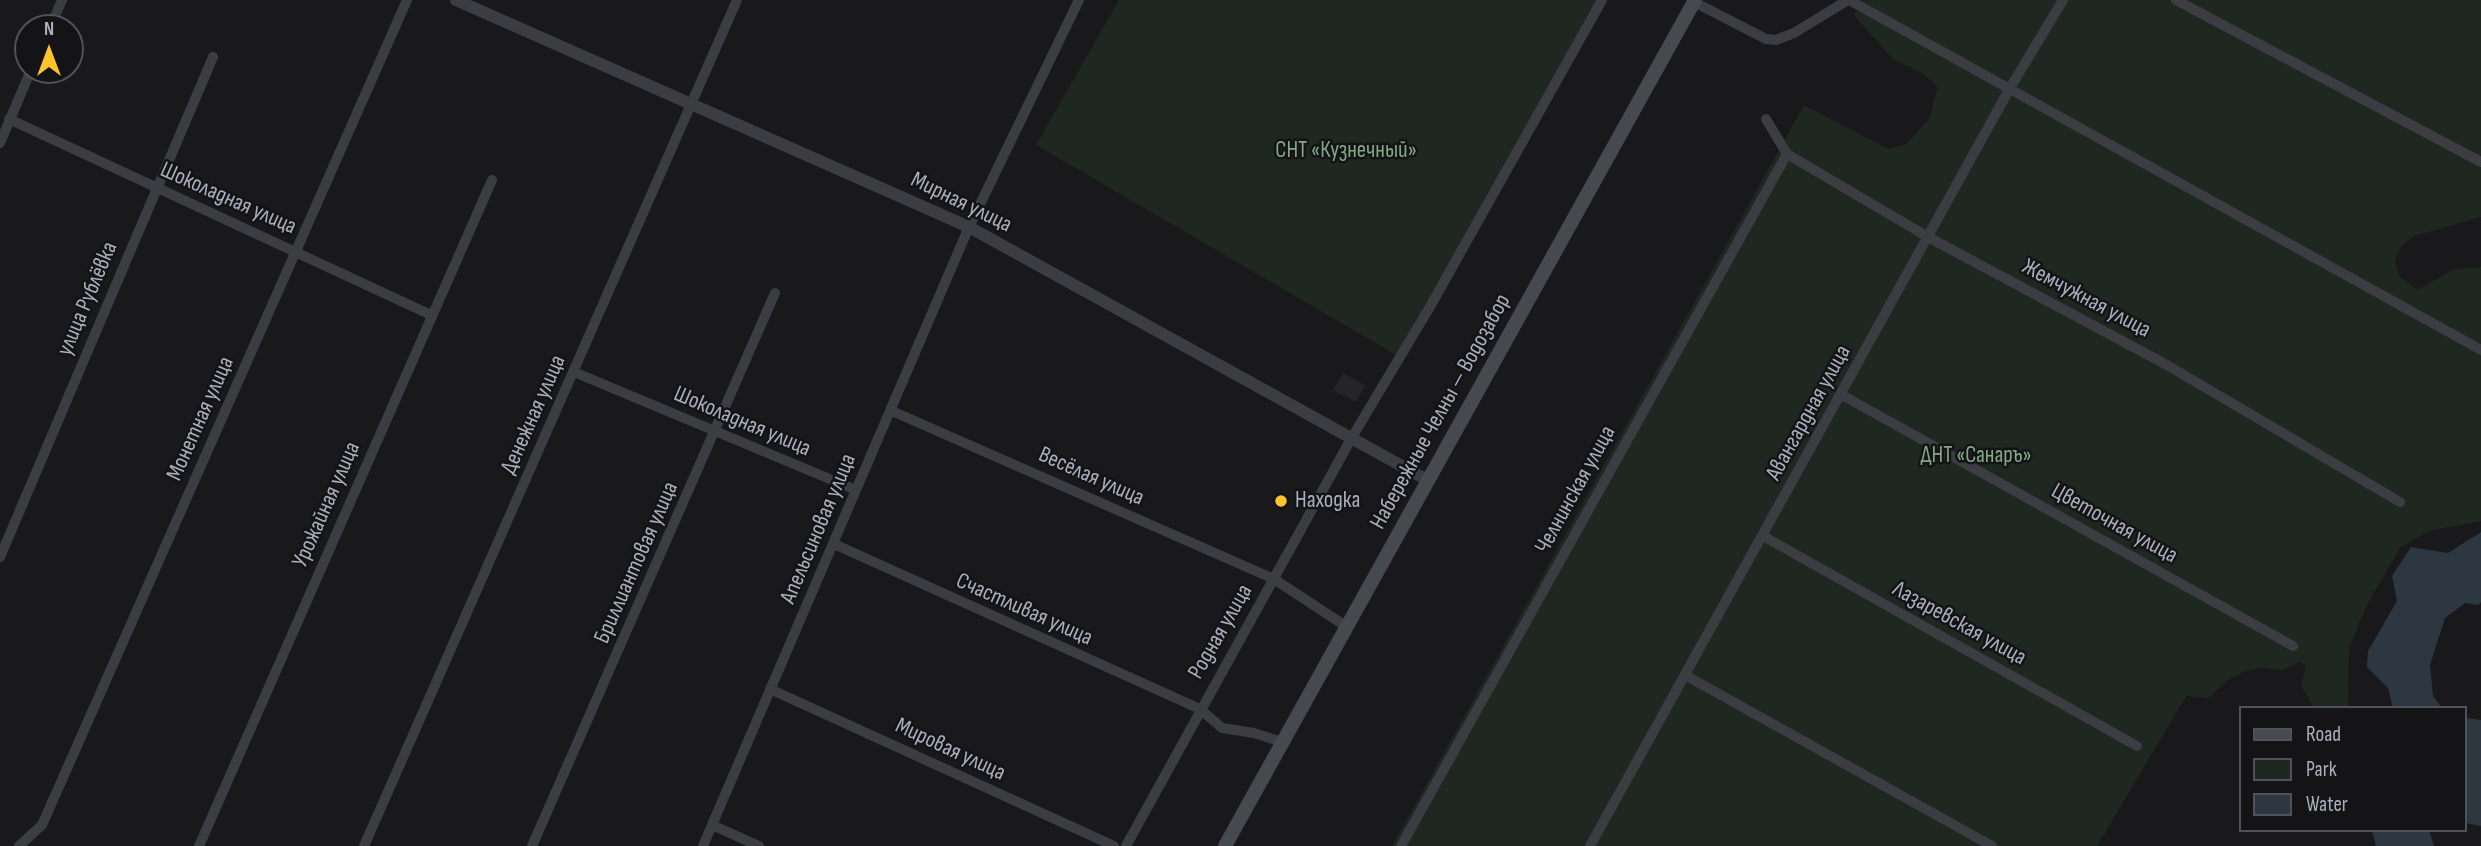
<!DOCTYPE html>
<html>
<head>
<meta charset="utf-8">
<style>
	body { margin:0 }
	#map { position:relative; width:2481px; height:846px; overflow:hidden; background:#19191c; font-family:"Sofia Sans Condensed",sans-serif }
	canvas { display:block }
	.legend { position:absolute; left:2239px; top:706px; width:228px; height:126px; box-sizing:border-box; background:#141417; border:2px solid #505259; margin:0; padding:9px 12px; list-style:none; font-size:21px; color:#aaafbc }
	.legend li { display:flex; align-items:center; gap:14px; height:35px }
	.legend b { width:35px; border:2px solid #505259 }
	.north { position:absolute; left:14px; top:14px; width:70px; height:70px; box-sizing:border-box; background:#141417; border:2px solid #505259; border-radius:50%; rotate:0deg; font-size:19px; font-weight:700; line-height:28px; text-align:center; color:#aaafbc }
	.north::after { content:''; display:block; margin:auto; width:24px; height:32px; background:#ffc32d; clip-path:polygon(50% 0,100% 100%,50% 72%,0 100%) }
</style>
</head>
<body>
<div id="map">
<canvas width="2481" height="846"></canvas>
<ul class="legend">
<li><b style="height:9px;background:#474951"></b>Road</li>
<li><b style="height:19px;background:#1e2720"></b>Park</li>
<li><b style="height:19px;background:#2d3741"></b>Water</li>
</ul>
<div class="north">N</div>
</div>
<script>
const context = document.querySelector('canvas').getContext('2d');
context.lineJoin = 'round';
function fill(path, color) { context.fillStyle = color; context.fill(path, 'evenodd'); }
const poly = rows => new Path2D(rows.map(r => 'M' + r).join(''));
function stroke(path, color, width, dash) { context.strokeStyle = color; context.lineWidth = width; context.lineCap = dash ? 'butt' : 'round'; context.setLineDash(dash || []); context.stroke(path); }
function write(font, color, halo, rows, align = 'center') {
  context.font = font + ' "Sofia Sans Condensed",sans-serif'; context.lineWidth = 5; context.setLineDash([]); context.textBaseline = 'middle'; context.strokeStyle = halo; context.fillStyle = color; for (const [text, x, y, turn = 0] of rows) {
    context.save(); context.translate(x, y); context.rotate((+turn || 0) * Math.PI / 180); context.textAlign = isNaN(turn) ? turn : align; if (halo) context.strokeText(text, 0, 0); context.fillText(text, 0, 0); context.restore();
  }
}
const built = poly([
	[1343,373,1365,385,1356,402,1333,390]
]);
const green = poly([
	[1119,0,1606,0,1403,359,1036,145],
	[1863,0,2481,0,2481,217,2414,236,2403,244,2395,260,2399,276,2418,290,2452,270,2481,267,2481,521,2429,531,2400,548,2367,605,2349,648,2348,708,2314,708,2301,685,2306,666,2300,662,2282,670,2261,668,2245,671,2228,680,2208,698,2186,696,2097,846,1392,846,1804,105,1888,149,1906,144,1929,119,1938,87,1922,73,1893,59,1854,15]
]);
const water = poly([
	[2481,532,2481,602,2479,605,2465,603,2445,618,2430,665,2433,696,2442,708,2393,708,2388,688,2367,667,2368,651,2397,601,2392,576,2411,547,2448,553],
	[2465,718,2481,720,2481,826,2465,823],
	[2372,830,2429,830,2434,846,2376,846]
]);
const minor = poly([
	[1849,0,2481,350],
	[2176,0,2481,162],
	[1694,2,1766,39,1776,40,1794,33,1848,0],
	[50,28,62,0],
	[9,119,431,315],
	[1766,119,1787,154,1928,237,2167,365,2400,502],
	[0,143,31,70],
	[574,372,856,490],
	[1842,395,2293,646],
	[892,411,1274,579,1347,627],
	[1763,536,2137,746],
	[834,544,1200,709,1222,728,1254,733,1282,742],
	[0,557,213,57],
	[1685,675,1992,846],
	[770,689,1114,846],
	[712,825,759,846],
	[19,846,42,825,407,0],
	[199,846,492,180],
	[364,846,737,0],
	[532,846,775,293],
	[703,846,969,227,1079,0],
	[1126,846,1351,439,1431,305,1602,0],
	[1401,846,1787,154],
	[1590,846,2010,88,2063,0]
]);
const tertiary = poly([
	[456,0,969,227,1429,481]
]);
const secondary = poly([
	[1225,846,1695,0]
]);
const markers = [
	[1281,501,7,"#ffc32d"]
];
const parkNames = [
	["СНТ «Кузнечный»",1346,151],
	["ДНТ «Санаръ»",1976,456]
];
const streetNames = [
	["Шоколадная улица",228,199,24],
	["Мирная улица",961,203,26],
	["улица Рублёвка",88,299,-67],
	["Жемчужная улица",2086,299,28],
	["Набережные Челны — Водозабор",1441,412,-61],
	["Авангардная улица",1809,413,-61],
	["Денежная улица",534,415,-66],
	["Монетная улица",201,419,-66],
	["Шоколадная улица",742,422,23],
	["Весёлая улица",1091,477,24],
	["Челнинская улица",1576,490,-61],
	["Урожайная улица",327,505,-66],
	["Цветочная улица",2114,524,29],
	["Апельсиновая улица",819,529,-67],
	["Бриллиантовая улица",637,563,-66],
	["Счастливая улица",1024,610,24],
	["Лазаревская улица",1959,624,29],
	["Родная улица",1221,632,-60],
	["Мировая улица",950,750,25]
];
const poiNames = [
	["Находка",1295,501]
];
fill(built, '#252529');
fill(green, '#1e2720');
fill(water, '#2d3741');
stroke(minor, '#3c3c43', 10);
stroke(tertiary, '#3c3c43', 12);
stroke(secondary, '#474951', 14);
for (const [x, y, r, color] of markers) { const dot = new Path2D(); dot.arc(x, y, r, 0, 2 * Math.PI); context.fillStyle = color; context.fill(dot); stroke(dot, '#141417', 2.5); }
write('23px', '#80a984', '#141417', parkNames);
write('23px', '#aaafbc', '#141417', streetNames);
write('23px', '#aaafbc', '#141417', poiNames, 'left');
</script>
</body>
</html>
